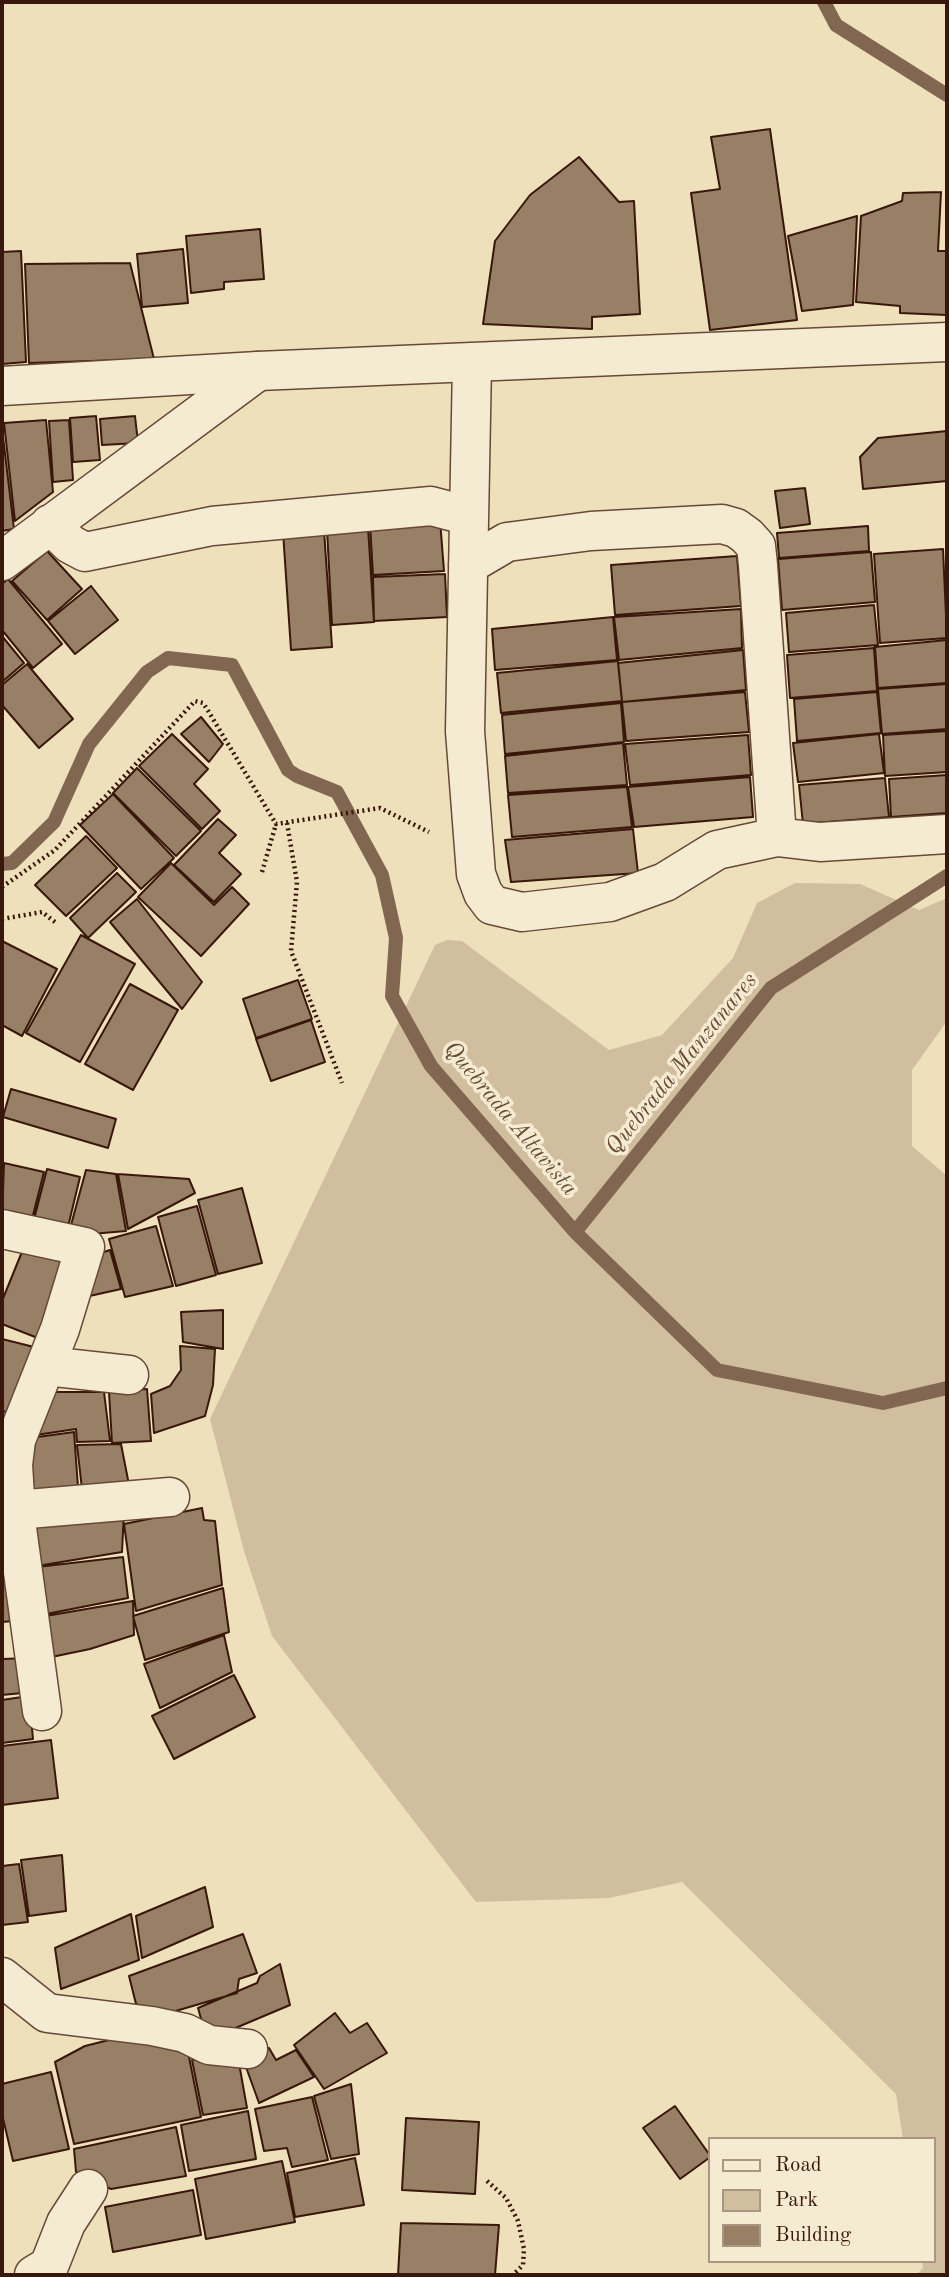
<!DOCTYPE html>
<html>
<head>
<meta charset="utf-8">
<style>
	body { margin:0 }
	#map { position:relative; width:949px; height:2277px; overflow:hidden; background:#efe0bc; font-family:"Old Standard TT",serif }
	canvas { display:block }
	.frame { position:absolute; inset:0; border:4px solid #39170b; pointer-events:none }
	.legend { position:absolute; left:708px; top:2137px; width:228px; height:126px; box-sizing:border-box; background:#f5ebd3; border:2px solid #aa9683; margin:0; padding:9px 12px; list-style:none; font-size:21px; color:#39170b }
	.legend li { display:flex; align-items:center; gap:14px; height:35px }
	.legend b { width:35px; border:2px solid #aa9683 }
</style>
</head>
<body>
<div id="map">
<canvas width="949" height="2277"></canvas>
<div class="frame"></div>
<ul class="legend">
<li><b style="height:9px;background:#f5ebd3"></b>Road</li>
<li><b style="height:19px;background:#d0be9e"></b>Park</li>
<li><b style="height:19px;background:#988067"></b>Building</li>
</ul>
</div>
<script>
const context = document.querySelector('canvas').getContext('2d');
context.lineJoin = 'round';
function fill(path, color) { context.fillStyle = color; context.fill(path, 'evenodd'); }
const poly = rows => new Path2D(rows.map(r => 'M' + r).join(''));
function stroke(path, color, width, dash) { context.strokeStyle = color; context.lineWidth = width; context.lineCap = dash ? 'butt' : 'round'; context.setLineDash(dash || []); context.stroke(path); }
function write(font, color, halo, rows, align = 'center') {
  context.font = font + ' "Old Standard TT",serif'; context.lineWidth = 7; context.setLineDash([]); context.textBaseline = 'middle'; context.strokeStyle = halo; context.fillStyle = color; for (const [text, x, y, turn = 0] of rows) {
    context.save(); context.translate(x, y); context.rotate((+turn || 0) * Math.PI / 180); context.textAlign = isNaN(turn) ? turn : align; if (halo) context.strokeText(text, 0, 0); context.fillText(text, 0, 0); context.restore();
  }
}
const green = poly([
	[795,883,860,884,919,910,947,898,947,1021,912,1070,912,1146,947,1176,947,2275,917,2275,923,2268,922,2261,933,2261,933,2139,903,2139,896,2094,682,1882,609,1898,476,1902,272,1636,244,1551,210,1419,435,945,447,940,462,941,609,1050,662,1035,733,958,757,903]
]);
const stream = poly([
	[824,2,836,25,947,95],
	[2,864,12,863,54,822,89,744,147,672,168,658,232,665,288,770,297,776,337,792,382,875,396,938,392,996,431,1066,575,1232,717,1370,883,1403,947,1388],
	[575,1232,771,988,947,876]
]);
const building = poly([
	[770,129,797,320,710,330,691,193,720,189,711,137,770,129],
	[579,157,619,202,634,201,640,314,592,317,592,329,483,324,495,241,530,195,579,157],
	[941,192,938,251,947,251,947,315,900,313,900,306,856,302,861,216,902,201,903,193,941,192],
	[857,216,853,305,802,311,788,236,857,216],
	[260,229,264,279,224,282,224,289,191,293,186,236,260,229],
	[183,249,188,303,142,307,137,254,183,249],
	[21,251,26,362,2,364,2,252,21,251],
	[130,263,154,359,29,363,25,264,130,263],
	[96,416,100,460,73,462,70,418,96,416],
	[135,416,138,443,102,445,100,419,135,416],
	[46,420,53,492,15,521,4,423,46,420],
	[69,420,73,480,53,482,49,421,69,420],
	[2,428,14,529,2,531,2,428],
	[947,431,947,481,863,489,860,457,878,438,947,431],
	[805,488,810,524,780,528,775,491,805,488],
	[440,520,444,571,373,575,370,524,440,520],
	[868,526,869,551,779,558,777,533,868,526],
	[368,527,374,622,332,625,327,529,368,527],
	[324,530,332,647,291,650,283,532,324,530],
	[943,549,947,638,880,643,874,554,943,549],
	[47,551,82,589,47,620,12,581,47,551],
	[871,552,875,602,782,610,778,559,871,552],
	[737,556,741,606,615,615,611,565,737,556],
	[445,574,447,617,374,621,373,577,445,574],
	[8,579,62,644,33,668,2,630,2,584,8,579],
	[91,586,118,620,75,654,48,621,91,586],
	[874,605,878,645,789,652,786,613,874,605],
	[741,609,742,648,619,660,614,617,741,609],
	[613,617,617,660,495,670,492,629,613,617],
	[2,636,24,663,2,682,2,636],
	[947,640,947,683,878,688,875,647,947,640],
	[874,648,877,691,790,698,787,655,874,648],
	[743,650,746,690,622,702,618,663,743,650],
	[618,661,622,701,501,713,497,673,618,661],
	[27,664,73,719,39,748,2,705,2,685,27,664],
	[947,684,947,729,882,734,878,689,947,684],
	[745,692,749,732,626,741,622,702,745,692],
	[877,692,881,733,797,741,794,699,877,692],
	[621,703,624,742,505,754,502,715,621,703],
	[201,717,223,744,209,762,181,734,201,717],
	[947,731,947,772,885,776,883,735,947,731],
	[172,734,208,769,194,784,220,811,202,829,139,766,172,734],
	[879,734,884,773,798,782,793,743,879,734],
	[748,735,751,775,630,785,625,744,748,735],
	[623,743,627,785,508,793,505,756,623,743],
	[137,768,201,831,176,856,113,793,137,768],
	[947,775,947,813,891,817,889,779,947,775],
	[750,777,753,817,634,827,628,787,750,777],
	[885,778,889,817,803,824,799,785,885,778],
	[627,787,632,827,512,837,508,795,627,787],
	[113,794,174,858,141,889,80,825,113,794],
	[218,819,236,835,219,853,241,874,214,902,174,865,218,819],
	[633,829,638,873,511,882,505,840,633,829],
	[86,836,117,868,66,916,35,885,86,836],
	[171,863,214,905,232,887,249,904,201,956,138,897,171,863],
	[117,873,136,892,88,938,70,918,117,873],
	[137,899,202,982,182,1009,110,922,137,899],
	[81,935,135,964,80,1062,26,1033,81,935],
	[2,941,57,969,22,1036,2,1025,2,941],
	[298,980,312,1019,256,1038,243,999,298,980],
	[130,984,178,1010,133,1090,85,1064,130,984],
	[311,1020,325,1062,271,1081,256,1039,311,1020],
	[11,1089,116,1119,108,1148,3,1117,11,1089],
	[4,1163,44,1172,30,1227,2,1220,4,1163],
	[47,1169,80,1177,66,1235,32,1227,47,1169],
	[86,1170,116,1174,126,1231,68,1236,86,1170],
	[118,1174,189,1179,195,1193,128,1229,118,1174],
	[242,1188,262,1263,218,1274,198,1200,242,1188],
	[197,1206,216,1275,176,1286,158,1217,197,1206],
	[156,1226,173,1286,125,1297,109,1239,156,1226],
	[28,1237,79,1253,48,1342,2,1324,2,1301,28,1237],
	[110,1250,121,1289,85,1297,83,1259,110,1250],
	[223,1310,223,1349,183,1342,181,1312,223,1310],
	[2,1339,38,1348,18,1415,2,1411,2,1339],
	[180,1346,215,1349,213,1385,205,1416,154,1433,151,1394,170,1386,181,1370,180,1346],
	[147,1389,151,1441,112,1443,109,1392,147,1389],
	[43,1392,104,1392,110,1441,77,1442,76,1429,29,1436,43,1392],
	[74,1432,79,1501,21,1502,23,1439,74,1432],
	[121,1444,130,1490,83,1498,77,1445,121,1444],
	[202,1508,204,1520,215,1521,222,1585,136,1611,124,1524,202,1508],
	[124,1511,122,1552,31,1567,25,1520,124,1511],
	[123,1557,128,1598,36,1616,29,1568,123,1557],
	[2,1575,5,1575,13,1621,2,1622,2,1575],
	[223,1588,229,1632,145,1660,133,1616,223,1588],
	[133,1601,134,1635,90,1649,42,1659,34,1618,133,1601],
	[224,1635,232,1672,160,1708,144,1664,224,1635],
	[30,1658,32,1692,2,1695,2,1659,30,1658],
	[234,1675,255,1717,174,1759,152,1716,234,1675],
	[29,1696,33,1739,2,1743,2,1700,29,1696],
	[51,1740,58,1798,2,1805,2,1746,51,1740],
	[62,1855,66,1911,29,1916,21,1860,62,1855],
	[19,1864,28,1922,2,1925,2,1866,19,1864],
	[205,1887,213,1927,142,1958,136,1916,205,1887],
	[131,1914,139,1960,61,1989,55,1948,131,1914],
	[243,1934,257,1973,239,1979,237,1993,162,2015,136,2004,129,1976,243,1934],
	[280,1964,290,2005,207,2040,198,2008,257,1983,260,1976,280,1964],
	[335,2013,350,2033,367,2023,387,2053,324,2089,294,2045,335,2013],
	[141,2032,186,2042,201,2117,74,2144,55,2062,85,2046,141,2032],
	[269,2048,276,2060,296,2050,314,2077,259,2103,242,2056,269,2048],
	[237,2052,247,2108,203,2115,192,2060,237,2052],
	[51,2072,69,2149,13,2161,2,2114,2,2084,51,2072],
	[351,2084,359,2154,331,2159,314,2096,351,2084],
	[312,2097,328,2160,292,2167,287,2148,264,2151,255,2109,312,2097],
	[675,2106,709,2154,709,2158,680,2179,643,2128,675,2106],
	[248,2111,256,2159,189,2171,181,2125,248,2111],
	[406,2118,479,2122,475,2194,402,2190,406,2118],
	[176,2127,186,2176,111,2189,76,2172,74,2149,176,2127],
	[355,2158,364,2205,295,2217,287,2173,355,2158],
	[282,2161,295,2222,206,2239,195,2179,282,2161],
	[193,2190,201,2235,113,2252,105,2207,193,2190],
	[401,2223,499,2225,495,2275,398,2275,401,2223]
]);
const path = poly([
	[287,823,297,882,291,951,342,1083],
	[262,872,276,824],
	[2,887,55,850,195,701,203,703,207,709,276,824,380,808,429,832],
	[2,919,42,912,55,922],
	[487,2181,506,2198,518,2221,524,2249,523,2265,513,2275]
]);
const minor = poly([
	[472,363,465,731,476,874,483,893,492,905,522,912,610,902,665,882,717,850,777,837,820,842,947,834],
	[50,524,70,544,85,552,212,526,431,506,469,516],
	[2,561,258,371],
	[468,565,507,542,591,531,722,524,736,528,747,536,756,546,758,565,777,837],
	[2,1229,85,1247,60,1329,16,1440,13,1465,17,1528,42,1711],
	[46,1366,129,1375],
	[2,1508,16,1510,170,1497],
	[2,1977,47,2013,152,2026,185,2033,209,2045,248,2049],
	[34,2275,49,2266,66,2223,88,2189]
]);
const tertiary = poly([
	[2,386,258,371,947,342]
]);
const waterNames = [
	["Quebrada Manzanares",682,1064,-51],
	["Quebrada Altavista",510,1119,50]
];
fill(green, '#d0be9e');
stroke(stream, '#816751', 14);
fill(building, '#988067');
stroke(building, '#39170b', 2);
stroke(minor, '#664937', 41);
stroke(tertiary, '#664937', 41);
stroke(path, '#39170b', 4.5, [2, 3.5]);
stroke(minor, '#f5ebd3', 38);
stroke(tertiary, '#f5ebd3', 38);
write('italic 23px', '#694c3a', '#f5ebd3', waterNames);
</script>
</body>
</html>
